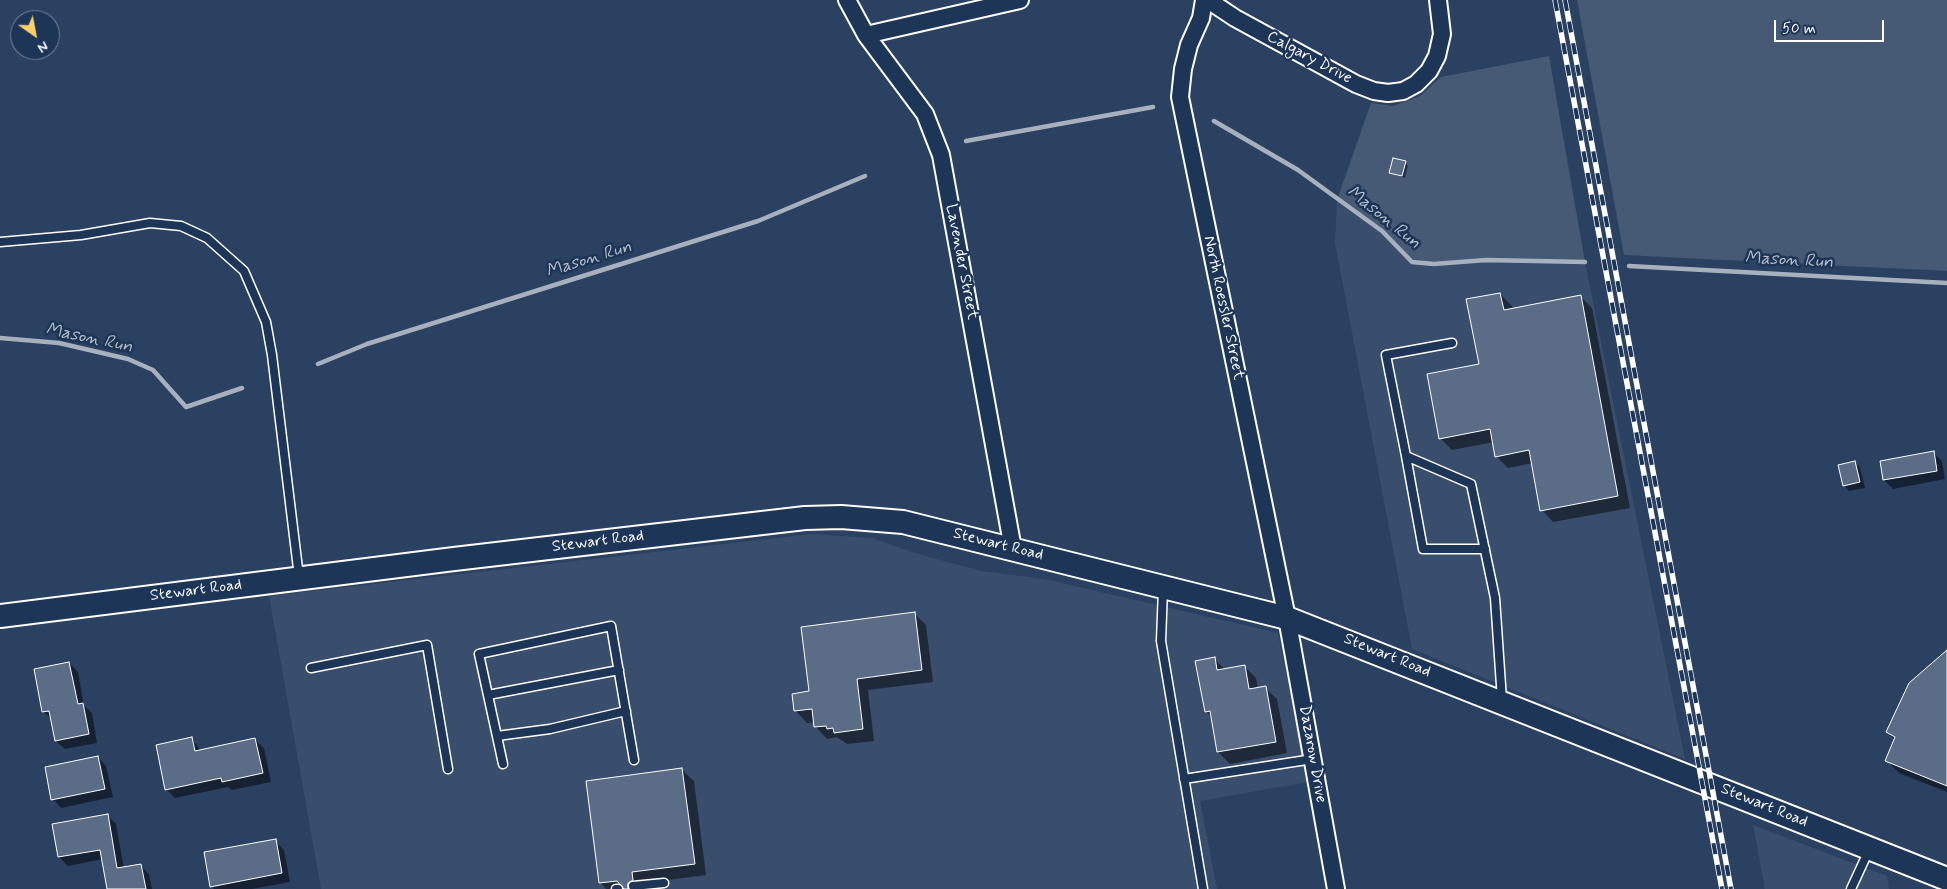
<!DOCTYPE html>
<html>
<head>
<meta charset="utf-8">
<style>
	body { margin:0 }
	#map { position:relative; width:1947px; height:889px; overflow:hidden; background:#2a4161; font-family:Mynerve,sans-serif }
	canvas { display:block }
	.north { position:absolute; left:10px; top:10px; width:50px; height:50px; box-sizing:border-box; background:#1d3557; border:1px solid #77869a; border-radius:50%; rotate:147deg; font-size:14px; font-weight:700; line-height:20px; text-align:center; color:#fff }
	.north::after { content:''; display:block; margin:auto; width:18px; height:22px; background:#ffd166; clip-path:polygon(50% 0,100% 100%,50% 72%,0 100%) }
	.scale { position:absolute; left:1774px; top:20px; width:110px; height:22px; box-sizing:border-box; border:2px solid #fff; border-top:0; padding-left:6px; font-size:15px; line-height:18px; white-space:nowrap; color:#fff; -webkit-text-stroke:4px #1d3557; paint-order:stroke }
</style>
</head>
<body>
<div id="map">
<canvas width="1947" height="889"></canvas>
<div class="north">N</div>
<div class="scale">50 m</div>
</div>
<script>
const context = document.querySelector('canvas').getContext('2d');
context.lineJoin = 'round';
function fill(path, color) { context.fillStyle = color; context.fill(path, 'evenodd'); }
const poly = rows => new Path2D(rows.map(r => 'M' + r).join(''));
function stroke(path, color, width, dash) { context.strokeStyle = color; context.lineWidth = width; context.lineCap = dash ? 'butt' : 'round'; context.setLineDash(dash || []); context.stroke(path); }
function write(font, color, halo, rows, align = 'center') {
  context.font = font + ' Mynerve,sans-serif'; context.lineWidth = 5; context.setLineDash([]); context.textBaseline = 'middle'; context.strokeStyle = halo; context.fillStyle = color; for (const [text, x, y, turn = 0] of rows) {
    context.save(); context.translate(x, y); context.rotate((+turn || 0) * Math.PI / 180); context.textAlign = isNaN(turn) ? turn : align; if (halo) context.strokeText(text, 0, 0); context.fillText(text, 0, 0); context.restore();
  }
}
const built = poly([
	[1337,200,1382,231,1412,262,1434,264,1486,260,1585,262,1685,759,1412,649,1335,243],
	[812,534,872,538,915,553,981,571,1044,579,1278,633,1308,782,1200,801,1217,889,321,889,269,596],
	[1753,825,1887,876,1889,889,1765,889]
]);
const green = poly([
	[1577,0,1947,0,1947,271,1624,255],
	[1549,56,1585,262,1486,260,1434,264,1412,262,1382,231,1337,200,1371,103,1393,106,1407,101,1420,96,1441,77]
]);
const shadow = poly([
	[1394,159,1408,165,1405,178,1390,173],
	[1500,294,1512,306,1513,309,1581,297,1592,308,1630,508,1553,522,1542,510,1533,463,1508,468,1496,456,1494,442,1452,450,1440,438,1480,365],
	[1933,452,1942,461,1945,479,1893,489,1884,480],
	[1855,463,1860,468,1865,488,1849,491,1844,485],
	[914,613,926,625,933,682,868,690,874,741,847,744,837,737,827,739,816,727,815,722,807,723,796,711,810,692],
	[1947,656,1947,792,1899,773,1887,761,1895,740,1887,732],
	[1214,659,1226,670,1245,667,1256,678,1258,689,1265,688,1277,699,1287,753,1230,764,1218,752,1212,718,1206,711],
	[69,663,78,672,84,706,92,713,97,743,65,749,56,741,52,720,43,711],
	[192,739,201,751,255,740,264,748,271,782,232,790,228,787,175,798,166,789],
	[98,757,106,766,113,797,61,808,53,799],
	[682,770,694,781,706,875,652,882,653,889,606,889,600,882],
	[107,815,116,824,124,868,140,865,149,874,152,889,109,889,103,859,68,866,59,857],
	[275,841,284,850,290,882,252,889,214,889,211,886]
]);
const stream = poly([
	[1214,121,1298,170,1382,231,1412,262,1434,264,1486,260,1585,262],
	[966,141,1153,107],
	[1629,266,1947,283],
	[0,338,59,343,128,359,153,370,186,407,242,388],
	[318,364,367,344,758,221,865,176]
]);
const building = poly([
	[1393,158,1406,161,1402,176,1389,173,1393,158],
	[1500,293,1504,310,1581,295,1618,496,1540,511,1529,450,1495,457,1490,429,1439,439,1427,374,1479,364,1466,299,1500,293],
	[1934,451,1937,471,1883,480,1880,461,1934,451],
	[1855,461,1860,482,1843,486,1838,465,1855,461],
	[915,612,922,670,857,679,863,729,834,733,833,728,827,729,826,726,814,727,812,709,794,711,792,694,809,691,801,627,915,612],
	[1947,650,1947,786,1885,761,1895,737,1886,732,1909,683,1947,650],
	[1215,657,1217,670,1245,665,1249,689,1266,686,1276,742,1217,752,1210,711,1205,712,1195,661,1215,657],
	[69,662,78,704,83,703,89,734,55,741,49,711,42,712,34,669,69,662],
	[192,737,195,751,255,738,263,773,222,782,221,778,165,790,156,745,192,737],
	[98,756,105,789,51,800,45,767,98,756],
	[682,768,695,864,632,872,633,880,628,883,628,889,624,889,617,881,599,883,586,781,682,768],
	[108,814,117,868,141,864,146,889,107,889,100,850,58,857,52,824,108,814],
	[276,839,282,873,210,887,204,852,276,839]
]);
const lane = poly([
	[0,242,81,235,150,223,181,226,207,238,244,271,266,322,272,355,299,577],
	[1452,343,1386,355,1406,456,1471,484,1495,598,1502,700],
	[1406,456,1423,549,1485,549],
	[1163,589,1161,641,1203,889],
	[311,668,427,645,448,769],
	[488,695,619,670],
	[497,736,550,729,626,711],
	[503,764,479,654,611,626,634,760],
	[1184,779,1313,759],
	[633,886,664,883],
	[616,889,618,889],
	[1851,889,1869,850]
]);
const street = poly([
	[847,0,866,35,925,114,941,155,1013,549],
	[1204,0,1201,18,1189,45,1183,69,1180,97,1287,618,1336,889],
	[1208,0,1235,18,1356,84,1374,91,1388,93,1403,91,1416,84,1429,71,1437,56,1442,34,1438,0],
	[866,35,1020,0]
]);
const secondary = poly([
	[0,616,454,559,805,518,841,517,903,522,1287,618,1947,879]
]);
const rail = poly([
	[1555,0,1722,889],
	[1565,0,1731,889]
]);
const streetNames = [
	["Calgary Drive",1309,58,28],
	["Lavender Street",961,262,79],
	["North Roessler Street",1223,308,78],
	["Stewart Road",598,542,-7],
	["Stewart Road",998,545,14],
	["Stewart Road",196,591,-7],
	["Stewart Road",1387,656,22],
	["Dazarow Drive",1312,754,80],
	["Stewart Road",1764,806,22]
];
const waterNames = [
	["Mason Run",1383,218,39],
	["Mason Run",589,260,-17],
	["Mason Run",1789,261,3],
	["Mason Run",89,339,12]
];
fill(built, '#394e6c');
fill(green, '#465975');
fill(shadow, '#0007');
stroke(stream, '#a7b1be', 4.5);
fill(building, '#5b6c86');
stroke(building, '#fff', 1);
stroke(lane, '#fff', 11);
stroke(street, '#fff', 20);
stroke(secondary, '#fff', 26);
stroke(lane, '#1d3557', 8);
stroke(street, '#1d3557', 16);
stroke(secondary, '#1d3557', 22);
stroke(rail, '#fff', 5.5);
stroke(rail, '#1d3557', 4, [11]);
write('16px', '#fff', '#1d3557', streetNames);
write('italic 18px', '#b6bec8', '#1d3557', waterNames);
</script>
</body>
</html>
